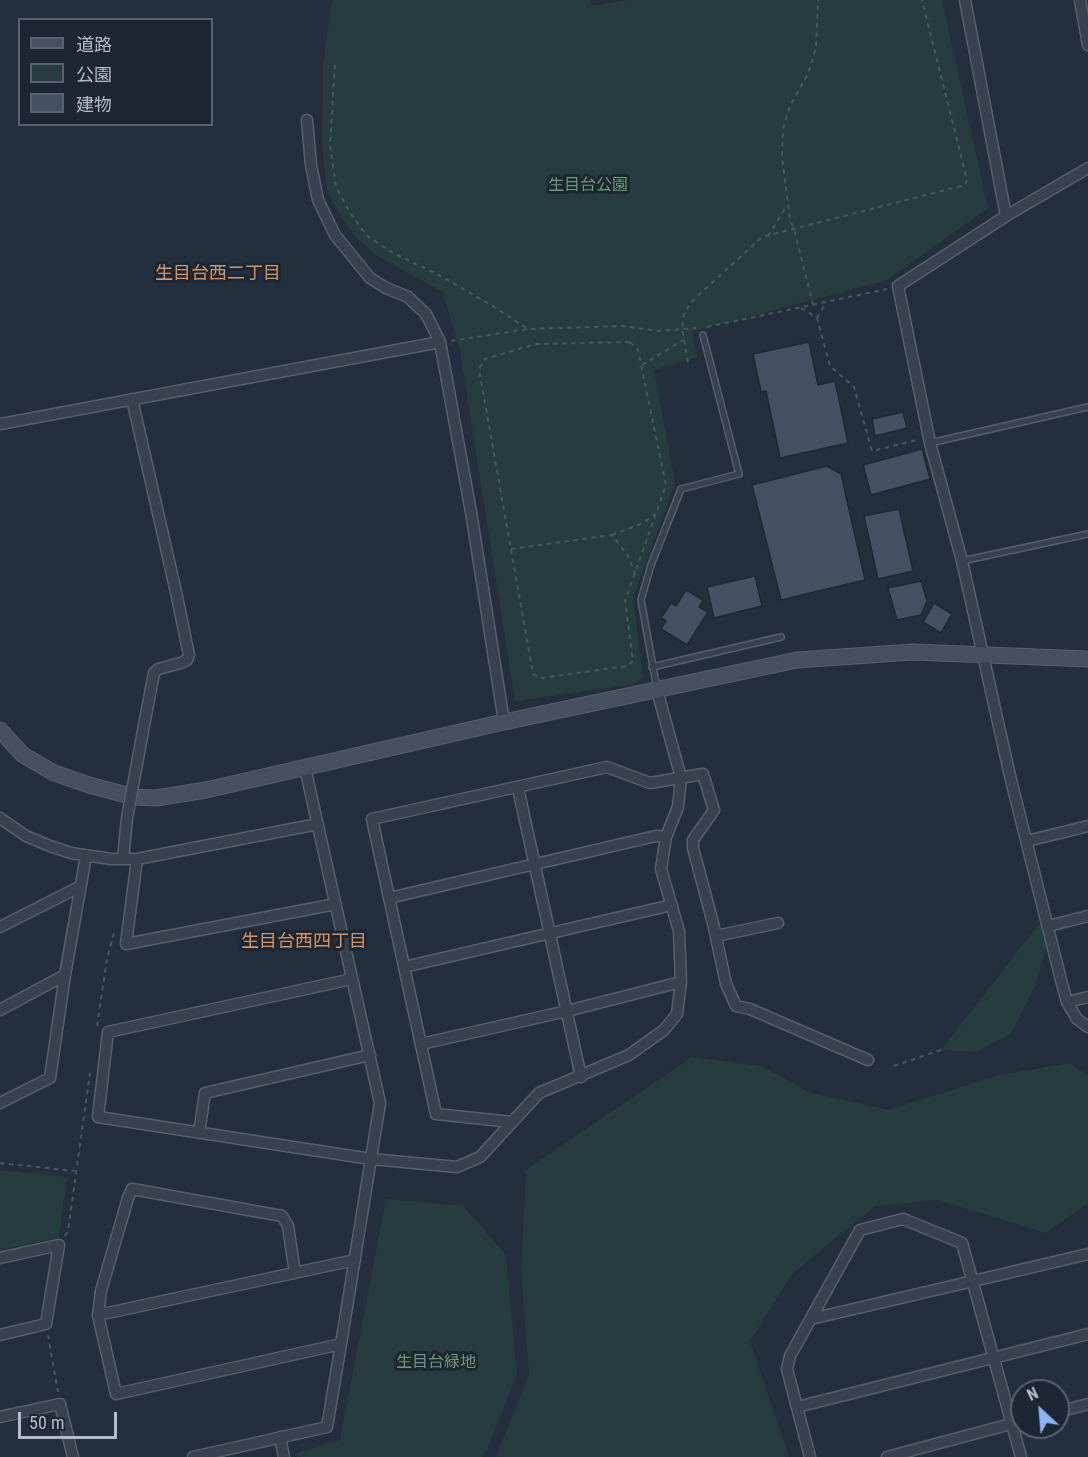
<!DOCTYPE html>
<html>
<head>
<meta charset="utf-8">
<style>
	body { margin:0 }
	#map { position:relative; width:1088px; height:1457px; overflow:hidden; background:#242f3e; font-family:"Roboto Condensed","Noto Sans JP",sans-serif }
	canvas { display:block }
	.legend { position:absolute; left:18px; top:18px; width:195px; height:108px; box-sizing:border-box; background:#1d2633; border:2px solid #59626f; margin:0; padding:8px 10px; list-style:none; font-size:18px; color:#b4bcc9 }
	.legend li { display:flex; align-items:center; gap:12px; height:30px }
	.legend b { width:30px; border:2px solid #59626f }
	.north { position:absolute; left:1010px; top:1379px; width:60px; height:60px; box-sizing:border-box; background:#1d2633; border:2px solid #59626f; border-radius:50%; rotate:334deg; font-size:16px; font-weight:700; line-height:24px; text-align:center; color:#b4bcc9 }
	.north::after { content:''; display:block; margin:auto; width:21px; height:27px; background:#8ab4f8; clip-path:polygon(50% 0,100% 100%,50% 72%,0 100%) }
	.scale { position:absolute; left:18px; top:1412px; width:99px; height:27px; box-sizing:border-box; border:3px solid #b4bcc9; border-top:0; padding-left:8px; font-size:18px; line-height:21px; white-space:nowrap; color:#b4bcc9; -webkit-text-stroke:4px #1d2633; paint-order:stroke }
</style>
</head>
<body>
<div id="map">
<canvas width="1088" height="1457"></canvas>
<ul class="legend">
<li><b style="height:8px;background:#465061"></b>道路</li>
<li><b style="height:16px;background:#263c3f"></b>公園</li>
<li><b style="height:16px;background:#455162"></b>建物</li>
</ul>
<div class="north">N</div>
<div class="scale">50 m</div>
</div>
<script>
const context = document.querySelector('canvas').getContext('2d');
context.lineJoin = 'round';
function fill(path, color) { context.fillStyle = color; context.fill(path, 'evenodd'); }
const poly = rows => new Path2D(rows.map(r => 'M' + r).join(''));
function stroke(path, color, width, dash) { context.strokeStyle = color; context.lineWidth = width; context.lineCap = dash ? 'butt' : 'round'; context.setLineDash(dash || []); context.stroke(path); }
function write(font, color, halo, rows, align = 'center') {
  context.font = font + ' "Roboto Condensed","Noto Sans JP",sans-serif'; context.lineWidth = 6; context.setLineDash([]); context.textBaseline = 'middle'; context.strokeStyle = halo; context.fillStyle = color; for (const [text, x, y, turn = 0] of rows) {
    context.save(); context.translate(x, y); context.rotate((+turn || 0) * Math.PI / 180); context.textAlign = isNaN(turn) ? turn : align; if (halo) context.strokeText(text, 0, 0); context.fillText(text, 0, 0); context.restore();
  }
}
const green = poly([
	[332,0,590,0,593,6,628,0,942,0,988,208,887,280,692,332,697,357,654,370,675,483,633,599,643,677,635,684,515,701,460,351,443,292,379,257,356,238,340,215,327,190,322,144,323,63],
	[1046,915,1050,935,1035,986,1011,1034,976,1052,941,1050],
	[692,1057,762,1066,810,1093,889,1110,995,1076,1069,1063,1088,1075,1088,1203,1046,1233,938,1200,875,1206,792,1274,750,1341,789,1457,496,1457,529,1375,521,1270,526,1170],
	[0,1170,67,1177,59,1238,0,1250],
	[386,1199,463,1206,506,1255,517,1375,487,1450,482,1457,297,1457,296,1453,340,1440]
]);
const building = poly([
	[809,342,818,385,835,381,848,443,780,458,766,391,761,392,753,354,809,342],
	[903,412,907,428,875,436,872,419,903,412],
	[922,449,930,479,871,495,863,465,922,449],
	[827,466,841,474,865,580,781,600,752,485,827,466],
	[899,509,913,571,878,579,864,516,899,509],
	[755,576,762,606,714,618,707,587,755,576],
	[921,581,927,601,921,615,897,620,888,588,921,581],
	[686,590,703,600,699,607,708,612,687,645,661,629,666,621,661,618,671,603,676,606,686,590],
	[934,603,952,614,941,633,923,622,934,603]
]);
const path = poly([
	[335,65,330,144,336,187,349,211,366,235,393,253,437,274,491,305,528,329],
	[768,236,786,207],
	[813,305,794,229,790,220,782,157,783,129,790,106,808,74,816,48,818,0],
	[801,308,817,318,830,366,854,387,872,451,917,440],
	[817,318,826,303],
	[707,327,887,289],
	[451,341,528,329,622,326,658,331,696,328],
	[630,342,638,350,666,485,625,601,633,661,627,666,541,678,533,674,479,369,485,359,536,344,630,342],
	[688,362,682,329,684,314,690,303,762,237,965,185,967,180,922,0],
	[642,365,683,340],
	[612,535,643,523,655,514],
	[511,549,612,535,627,554,635,573],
	[97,1026,107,959,115,929],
	[894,1066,941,1050],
	[0,1163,75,1171],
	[65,1236,68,1231,90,1073],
	[48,1335,58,1392]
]);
const lane = poly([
	[930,443,1088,407],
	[962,561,1088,534],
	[652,667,781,637],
	[657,689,641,600,651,565,681,489,739,474,703,335]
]);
const street = poly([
	[965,0,1006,216],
	[1080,0,1088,45],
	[307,120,311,165,318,200,335,235,370,278,386,288,408,297,426,314,440,342,471,512,504,722],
	[1088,168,1006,216,898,286,930,443,962,561,1010,776,1061,980,1067,1002,1077,1019,1088,1027],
	[132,399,176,592,189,655,187,660,181,663,158,669,154,673,145,720],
	[0,424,440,342],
	[518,788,581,1077],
	[0,818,26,836,50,846,71,853,111,859,137,859,318,824],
	[1027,841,1088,826],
	[123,859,127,818],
	[137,859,126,944,336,904],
	[389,898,656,836,666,837],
	[1048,926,1088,916],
	[0,927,79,887],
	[716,936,778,923],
	[404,967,672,905],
	[352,979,108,1032,98,1117,371,1159,457,1167,480,1157,539,1093,629,1055,664,1030,677,1014,681,982,679,931,661,869,666,837,678,807,681,778,657,690],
	[1067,1002,1088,997],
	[0,1010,65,975],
	[421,1044,567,1011,681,982],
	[0,1103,50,1078,65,975,86,856],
	[512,1122,436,1114,372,819,607,767,650,783,703,774,714,810,693,840,693,848,713,923,726,984,736,1006,750,1009,868,1060],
	[199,1133,205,1093,370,1055],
	[0,1258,59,1245,46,1324,0,1335],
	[295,1273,288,1226,282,1216,132,1189,128,1198,101,1291,98,1315,116,1394,341,1344],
	[98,1315,355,1260],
	[811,1319,1088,1254],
	[797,1407,1088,1334],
	[1058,1412,1088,1404],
	[0,1417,60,1404,73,1457],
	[280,1437,284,1457],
	[193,1457,327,1427,341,1344,380,1103,305,768],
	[810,1457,787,1369,790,1356,860,1230,903,1219,962,1243,1021,1457],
	[887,1457,1022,1421]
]);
const secondary = poly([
	[0,730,23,755,54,773,89,785,134,797,156,798,206,790,504,722,797,660,913,652,1088,659]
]);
const streetBridge = poly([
	[127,818,145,720]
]);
const parkNames = [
	["生目台公園",588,186],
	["生目台緑地",436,1363]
];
const neighbourhoodNames = [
	["生目台西二丁目",218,274],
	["生目台西四丁目",304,942]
];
fill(green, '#263c3f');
fill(building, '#455162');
stroke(building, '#1f2835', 1.5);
stroke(lane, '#565f6c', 8);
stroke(street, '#565f6c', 13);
stroke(secondary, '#565f6c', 17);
stroke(path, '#44595c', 2, [4.5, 4.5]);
stroke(lane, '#38414e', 5);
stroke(street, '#38414e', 10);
stroke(secondary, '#465061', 15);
stroke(streetBridge, '#565f6c', 13, []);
stroke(streetBridge, '#38414e', 10);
write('16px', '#6b9a76', '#1d2633', parkNames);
write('18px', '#d59563', '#1d2633', neighbourhoodNames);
</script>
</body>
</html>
